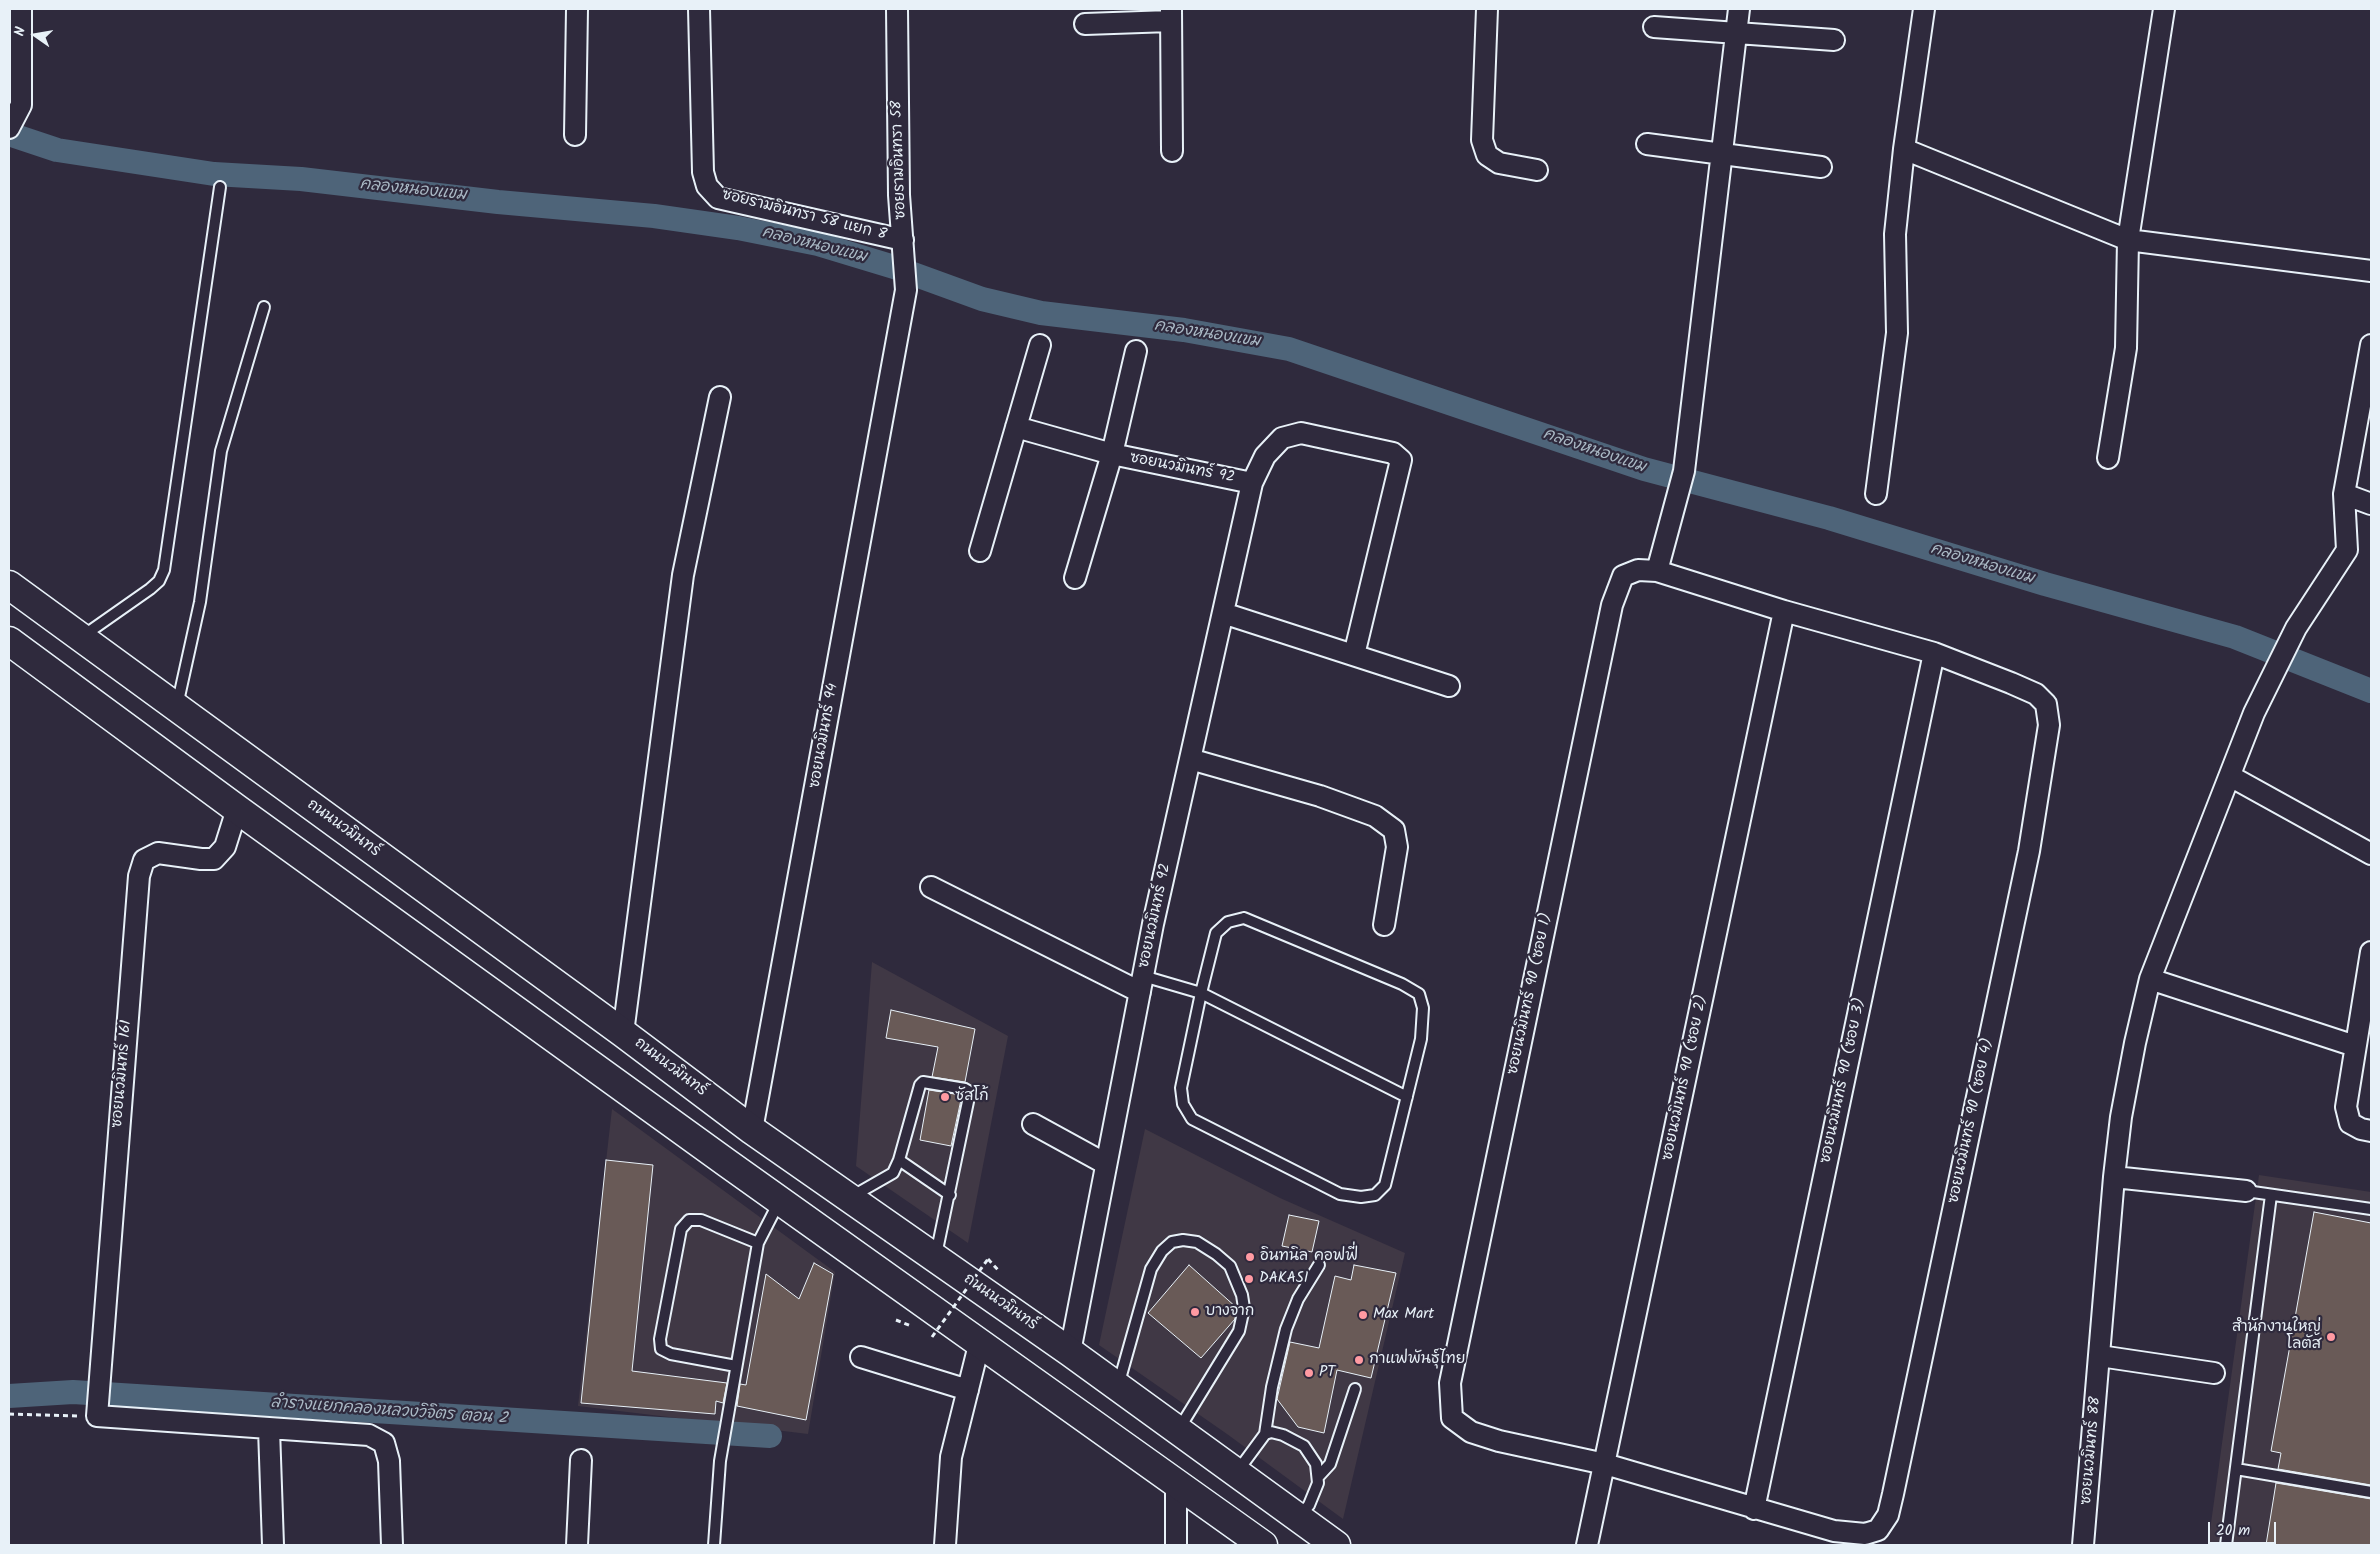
<!DOCTYPE html>
<html>
<head>
<meta charset="utf-8">
<style>
	body { margin:0 }
	#map { position:relative; width:2380px; height:1554px; overflow:hidden; background:#2f2a3d; font-family:Kalam,sans-serif }
	canvas { display:block }
	.frame { position:absolute; inset:0; border:10px solid #e8f1f8; pointer-events:none }
	.north { position:absolute; left:10px; top:10px; width:50px; height:50px; -webkit-text-stroke:4px #2f2a3d; paint-order:stroke; rotate:283deg; font-size:14px; font-weight:700; line-height:20px; text-align:center; color:#e8f1f8 }
	.north::after { content:''; display:block; margin:auto; width:18px; height:22px; background:#e8f1f8; clip-path:polygon(50% 0,100% 100%,50% 72%,0 100%) }
	.scale { position:absolute; left:2208px; top:1522px; width:68px; height:22px; box-sizing:border-box; border:2px solid #e8f1f8; border-top:0; padding-left:6px; font-size:15px; line-height:18px; white-space:nowrap; color:#e8f1f8; -webkit-text-stroke:4px #2f2a3d; paint-order:stroke }
</style>
</head>
<body>
<div id="map">
<canvas width="2380" height="1554"></canvas>
<div class="frame"></div>
<div class="north">N</div>
<div class="scale">20 m</div>
</div>
<script>
const context = document.querySelector('canvas').getContext('2d');
context.lineJoin = 'round';
function fill(path, color) { context.fillStyle = color; context.fill(path, 'evenodd'); }
const poly = rows => new Path2D(rows.map(r => 'M' + r).join(''));
function stroke(path, color, width, dash) { context.strokeStyle = color; context.lineWidth = width; context.lineCap = dash ? 'butt' : 'round'; context.setLineDash(dash || []); context.stroke(path); }
function write(font, color, halo, rows, align = 'center') {
  context.font = font + ' Kalam,"Playpen Sans Thai",sans-serif'; context.lineWidth = 4.5; context.setLineDash([]); context.textBaseline = 'middle'; context.strokeStyle = halo; context.fillStyle = color; for (const [text, x, y, turn = 0] of rows) {
    context.save(); context.translate(x, y); context.rotate((+turn || 0) * Math.PI / 180); context.textAlign = isNaN(turn) ? turn : align; if (halo) context.strokeText(text, 0, 0); context.fillText(text, 0, 0); context.restore();
  }
}
const built = poly([
	[872,962,1008,1036,968,1243,856,1166],
	[612,1109,835,1272,808,1434,578,1406],
	[1145,1129,1280,1198,1405,1253,1343,1519,1227,1434,1099,1345],
	[2259,1175,2371,1192,2371,1545,2208,1545]
]);
const canal = poly([
	[9,134,57,150,214,174,301,179,498,202,654,216,738,228,818,244,894,267,982,299,1041,313,1184,330,1289,349,1644,469,1829,518,2045,584,2235,637,2371,691],
	[9,1396,73,1392,770,1436]
]);
const building = poly([
	[891,1010,975,1029,965,1082,932,1077,938,1047,886,1038,891,1010],
	[929,1090,962,1095,951,1146,920,1140,929,1090],
	[606,1160,653,1165,632,1371,727,1383,723,1403,716,1401,715,1414,581,1403,606,1160],
	[2314,1212,2371,1223,2371,1485,2278,1469,2281,1453,2271,1451,2314,1212],
	[1289,1215,1319,1221,1312,1252,1282,1246,1289,1215],
	[814,1263,833,1274,806,1420,737,1406,740,1384,746,1385,766,1274,799,1299,814,1263],
	[1189,1265,1237,1308,1235,1319,1201,1358,1148,1313,1189,1265],
	[1354,1265,1396,1273,1371,1378,1337,1370,1324,1433,1298,1427,1277,1399,1290,1342,1319,1348,1335,1276,1351,1280,1354,1265],
	[2276,1483,2371,1499,2371,1545,2266,1545,2276,1483]
]);
const path = poly([
	[988,1259,998,1270],
	[896,1320,911,1326],
	[9,1414,78,1416]
]);
const lane = poly([
	[83,636,150,589,159,581,164,570,220,187],
	[177,706,200,602,221,451,264,307],
	[1244,918,1402,984,1419,994,1423,1008,1421,1039,1385,1185,1375,1195,1361,1197,1340,1194,1192,1119,1183,1104,1181,1088,1201,993,1216,933,1228,922,1244,918],
	[1143,976,1201,993,1407,1097],
	[899,1160,950,1195],
	[2246,1191,2371,1209],
	[851,1197,893,1173,899,1160,920,1085,923,1082,965,1089,970,1092,936,1255],
	[736,1366,671,1354,661,1349,660,1339,681,1229,689,1220,701,1220,758,1243],
	[1118,1386,1151,1269,1162,1251,1172,1242,1183,1240,1197,1242,1216,1254,1230,1266,1242,1295,1244,1308,1239,1331,1179,1429],
	[1265,1434,1272,1387,1286,1329,1298,1299,1319,1265],
	[2236,1469,2371,1492],
	[1237,1472,1265,1434,1271,1432,1283,1435,1304,1446,1316,1464,1318,1483,1309,1505,1299,1517],
	[1318,1477,1330,1464,1355,1389],
	[714,1545,720,1461,758,1243,779,1202],
	[2226,1545,2271,1195]
]);
const street = poly([
	[699,9,703,172,707,186,718,198,903,240],
	[1171,9,1172,151],
	[1487,9,1482,140,1487,155,1499,163,1537,170],
	[1085,24,1170,21],
	[1654,27,1834,40],
	[9,128,21,105,21,9],
	[575,135,577,9],
	[1647,144,1821,167],
	[1904,149,2128,240,2371,271],
	[1016,427,1112,454,1252,483],
	[2108,458,2126,348,2128,240,2164,9],
	[1876,494,1897,333,1895,234,1904,149,1924,9],
	[2344,494,2371,504],
	[980,551,1040,345],
	[1638,570,1657,571,1784,611,1934,653,2011,683,2036,694,2046,704,2049,725,2029,851,1893,1494,1888,1515,1878,1530,1865,1534,1834,1531,1605,1464,1499,1441,1471,1432,1452,1418,1450,1383,1612,605,1623,576,1638,570],
	[1657,571,1684,471,1739,9],
	[1075,578,1112,454,1136,351],
	[1223,613,1449,686],
	[1190,759,1320,796,1375,816,1394,830,1397,847,1384,925],
	[2230,776,2371,854],
	[237,809,225,847,214,859,201,859,158,853,144,860,139,876,97,1416,369,1435,384,1443,389,1461,392,1545],
	[931,887,1140,992],
	[2371,952,2346,1107,2350,1123,2361,1129,2371,1131],
	[2150,979,2355,1046],
	[623,1033,683,575,720,397],
	[1033,1124,1106,1164],
	[752,1130,906,290,899,195,897,9],
	[2114,1177,2246,1191],
	[1070,1352,1153,924,1252,483,1265,456,1282,438,1301,433,1393,453,1401,460,1354,655],
	[2100,1356,2214,1373],
	[861,1357,968,1390],
	[269,1429,273,1545],
	[1176,1482,1176,1545],
	[1754,1509,1934,653],
	[577,1545,581,1460],
	[945,1545,951,1457,980,1341],
	[1587,1545,1784,611],
	[2083,1545,2114,1177,2121,1117,2135,1043,2150,979,2254,713,2296,628,2347,550,2344,494,2371,345]
]);
const secondary = poly([
	[9,585,623,1033,752,1130,1070,1352,1336,1545],
	[9,641,237,809,727,1163,1263,1545]
]);
const pathBridge = poly([
	[932,1337,988,1259]
]);
const markers = [
	[945,1097,5,"#ff9aa2"],
	[1250,1257,5,"#ff9aa2"],
	[1249,1279,5,"#ff9aa2"],
	[1195,1312,5,"#ff9aa2"],
	[1363,1315,5,"#ff9aa2"],
	[2331,1337,5,"#ff9aa2"],
	[1359,1360,5,"#ff9aa2"],
	[1309,1373,5,"#ff9aa2"]
];
const streetNames = [
	["ซอยรามอินทรา 58",900,160,-92],
	["ซอยรามอินทรา 58 แยก 8",804,216,14],
	["ซอยนวมินทร์ 92",1182,469,11],
	["ซอยนวมินทร์ 94",825,736,-80],
	["ถนนนวมินทร์",343,829,36],
	["ซอยนวมินทร์ 92",1156,916,-78],
	["ซอยนวมินทร์ 90 (ซอย 1)",1531,994,-78],
	["ถนนนวมินทร์",670,1068,37],
	["ซอยนวมินทร์ 161",123,1074,-85],
	["ซอยนวมินทร์ 90 (ซอย 2)",1686,1078,-78],
	["ซอยนวมินทร์ 90 (ซอย 3)",1844,1081,-78],
	["ซอยนวมินทร์ 90 (ซอย 4)",1972,1121,-78],
	["ถนนนวมินทร์",1000,1303,35],
	["ซอยนวมินทร์ 88",2092,1451,-85]
];
const poiNames = [
	["ซัสโก้",955,1097],
	["อินทนิล คอฟฟี่",1260,1257],
	["DAKASI",1259,1279],
	["บางจาก",1205,1312],
	["Max Mart",1373,1315],
	["สำนักงานใหญ่",2321,1328,"right"],
	["โลตัส",2321,1345,"right"],
	["กาแฟพันธุ์ไทย",1369,1360],
	["PT",1319,1373]
];
const waterNames = [
	["คลองหนองแขม",413,191,6],
	["คลองหนองแขม",814,246,14],
	["คลองหนองแขม",1207,335,9],
	["คลองหนองแขม",1594,452,19],
	["คลองหนองแขม",1982,565,17],
	["ลำรางแยกคลองหลวงวิจิตร ตอน 2",389,1412,4]
];
fill(built, '#403845');
stroke(canal, '#4e6479', 24);
fill(building, '#695a57');
stroke(building, '#e8f1f8', 1);
stroke(lane, '#e8f1f8', 14);
stroke(street, '#e8f1f8', 24);
stroke(secondary, '#e8f1f8', 31);
stroke(path, '#e8f1f8', 3, [5, 4]);
stroke(lane, '#2f2a3d', 10);
stroke(street, '#2f2a3d', 20);
stroke(secondary, '#2f2a3d', 28);
stroke(pathBridge, '#e8f1f8', 3, [5, 4]);
for (const [x, y, r, color] of markers) { const dot = new Path2D(); dot.arc(x, y, r, 0, 2 * Math.PI); context.fillStyle = color; context.fill(dot); stroke(dot, '#2f2a3d', 2); }
write('15px', '#e8f1f8', '#2f2a3d', streetNames);
write('15px', '#e8f1f8', '#2f2a3d', poiNames, 'left');
write('italic 16px', '#aab9c5', '#2f2a3d', waterNames);
</script>
</body>
</html>
